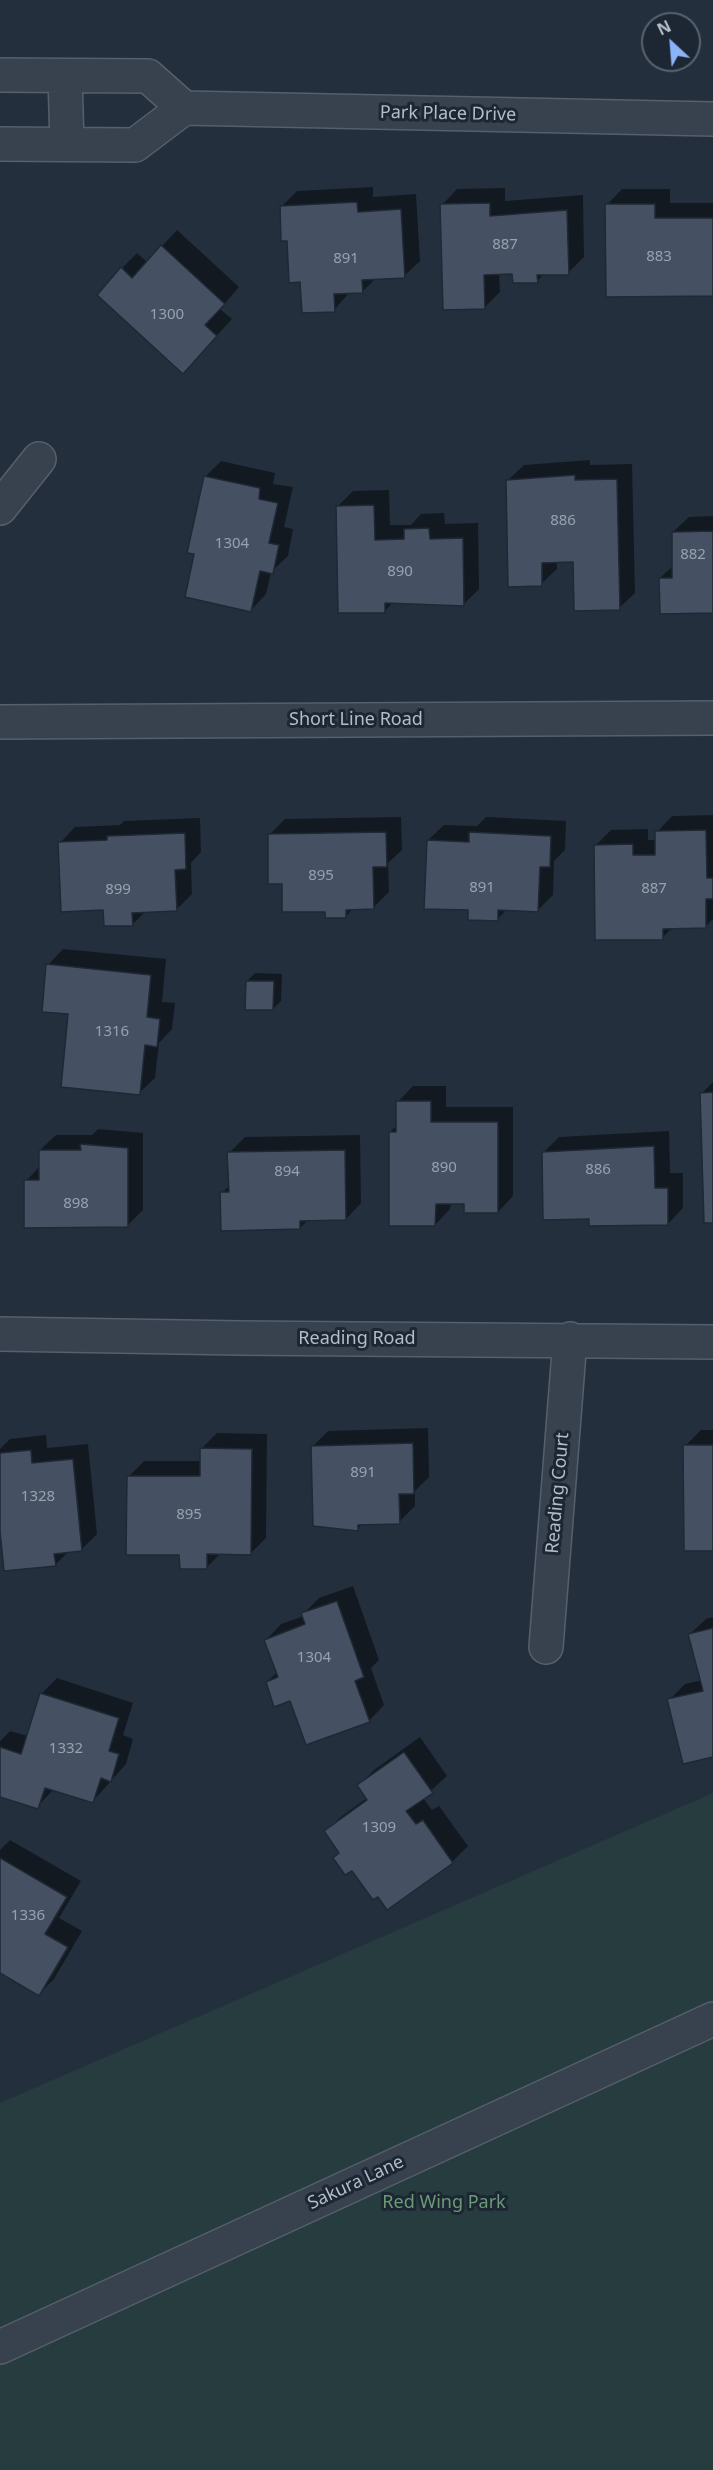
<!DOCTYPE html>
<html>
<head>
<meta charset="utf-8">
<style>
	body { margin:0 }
	#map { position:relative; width:713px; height:2470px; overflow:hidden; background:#242f3e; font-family:"Noto Sans",sans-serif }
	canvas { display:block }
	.north { position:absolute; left:641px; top:12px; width:60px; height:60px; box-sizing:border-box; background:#1d2633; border:2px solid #59626f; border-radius:50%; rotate:334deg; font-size:16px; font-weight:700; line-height:24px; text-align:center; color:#b4bcc9 }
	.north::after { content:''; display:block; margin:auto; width:21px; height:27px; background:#8ab4f8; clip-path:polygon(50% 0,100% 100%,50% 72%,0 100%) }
</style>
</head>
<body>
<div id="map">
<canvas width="713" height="2470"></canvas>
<div class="north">N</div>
</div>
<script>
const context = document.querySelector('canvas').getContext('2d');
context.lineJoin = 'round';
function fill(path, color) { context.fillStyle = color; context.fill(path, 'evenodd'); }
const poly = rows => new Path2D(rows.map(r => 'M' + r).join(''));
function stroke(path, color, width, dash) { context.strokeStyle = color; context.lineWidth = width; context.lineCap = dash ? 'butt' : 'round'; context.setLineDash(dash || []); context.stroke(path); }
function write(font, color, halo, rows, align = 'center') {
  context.font = font + ' "Noto Sans",sans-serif'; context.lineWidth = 6; context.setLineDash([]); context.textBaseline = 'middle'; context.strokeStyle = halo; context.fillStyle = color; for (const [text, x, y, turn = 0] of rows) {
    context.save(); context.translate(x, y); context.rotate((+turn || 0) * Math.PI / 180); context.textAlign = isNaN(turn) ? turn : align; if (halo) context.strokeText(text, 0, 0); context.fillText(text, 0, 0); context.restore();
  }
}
const green = poly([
	[713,1793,713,2470,0,2470,0,2103]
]);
const shadow = poly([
	[373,187,373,197,416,194,420,261,404,276,377,277,362,292,350,292,334,310,302,281,281,207,297,191],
	[505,188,505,201,583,195,584,257,568,273,544,274,537,281,514,272,499,273,500,292,484,308,442,205,457,189],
	[622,189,670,189,670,203,713,203,713,295,607,205],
	[177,230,239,287,220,309,232,319,198,356,122,268,137,253,147,262],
	[590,460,590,465,632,464,635,593,619,608,575,560,557,561,557,569,541,584,508,480,524,465],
	[221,461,275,473,273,484,293,487,284,527,293,529,288,556,271,572,266,594,251,610,196,553,205,477],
	[389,490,390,525,411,525,421,514,444,513,445,524,478,523,479,589,463,605,393,602,384,612,337,507,353,491],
	[713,516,713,611,660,578,674,565,673,532,689,517],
	[713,815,713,919,705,927,673,927,662,938,596,845,611,830,648,829,648,840,657,840,657,832,672,816],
	[401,817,402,850,388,863,389,892,373,908,354,908,346,916,327,910,283,883,269,835,285,819],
	[486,817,566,821,565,850,554,861,553,895,537,911,507,909,497,920,470,909,428,840,444,825,477,826],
	[200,818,201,852,191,863,192,894,176,910,146,911,133,924,104,909,60,843,75,827,120,825,124,821],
	[63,949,166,959,162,1002,175,1003,172,1029,159,1043,155,1078,139,1093,70,1013,48,965],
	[255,973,282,974,281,1001,273,1009,247,981],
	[713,1082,713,1222,701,1094],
	[413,1086,446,1086,446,1107,513,1107,513,1196,498,1212,466,1202,451,1202,450,1209,435,1225,390,1132,397,1125,398,1102],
	[98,1129,143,1133,143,1210,127,1226,26,1181,40,1166,40,1150,56,1135,92,1135],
	[669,1131,670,1173,683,1173,683,1208,668,1224,590,1218,543,1153,559,1137],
	[360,1135,361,1203,346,1219,308,1220,300,1228,222,1193,230,1185,229,1153,245,1137],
	[428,1428,429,1477,415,1491,415,1506,399,1522,364,1523,357,1529,313,1446,328,1431],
	[701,1430,713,1430,713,1549,685,1446],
	[217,1433,267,1434,266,1538,251,1553,221,1553,207,1567,129,1476,144,1461,201,1461,201,1449],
	[46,1435,47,1448,88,1444,97,1534,81,1550,69,1551,55,1565,0,1515,0,1449,10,1439],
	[353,1586,379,1660,371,1668,384,1705,369,1721,291,1700,267,1682,277,1672,266,1640,281,1624,304,1616,303,1614,319,1598],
	[713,1617,713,1755,669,1700,685,1684,702,1680,690,1634,706,1619],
	[57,1678,133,1703,123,1735,133,1739,126,1764,93,1801,54,1789,37,1807,0,1795,0,1741,10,1731,28,1736,42,1693],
	[420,1737,447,1776,423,1798,432,1810,439,1806,468,1846,452,1862,387,1908,326,1831,342,1816,367,1798,359,1785,374,1770],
	[10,1840,81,1881,59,1918,82,1931,54,1979,39,1994,0,1972,0,1850]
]);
const building = poly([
	[357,202,358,212,401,209,405,278,362,280,363,293,334,294,335,312,302,313,300,282,289,283,287,241,281,241,280,206,357,202],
	[490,203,490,216,567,210,569,275,537,275,538,283,513,283,512,274,484,275,485,309,443,310,440,204,490,203],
	[605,204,655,204,655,218,713,218,713,296,606,297,605,204],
	[161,245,225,304,205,325,217,336,183,374,97,295,121,267,132,278,161,245],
	[575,475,575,480,617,479,620,610,574,611,573,562,542,563,542,586,508,587,506,480,575,475],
	[204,476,260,488,259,499,278,503,269,543,279,545,273,574,260,571,251,612,185,597,194,554,187,553,204,476],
	[374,505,375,540,404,539,404,529,429,528,430,539,463,538,464,606,385,603,385,613,338,613,336,506,374,505],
	[713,531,713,613,660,614,659,578,672,578,672,532,713,531],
	[706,830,707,878,713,878,713,899,706,899,706,928,663,929,663,940,595,940,594,845,633,844,633,855,655,855,655,831,706,830],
	[386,832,387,867,373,867,374,909,346,910,346,918,325,918,325,912,282,912,282,884,268,884,268,834,386,832],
	[469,832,551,836,550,867,540,867,538,912,498,910,498,921,468,920,468,910,424,909,427,840,469,842,469,832],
	[185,833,186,869,175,870,177,911,132,913,133,926,104,926,103,910,61,912,58,842,107,840,107,836,185,833],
	[46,964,151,975,147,1017,160,1019,157,1047,145,1045,140,1095,61,1087,68,1014,42,1012,46,964],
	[246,981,274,981,273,1010,245,1010,246,981],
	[713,1092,713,1223,704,1223,700,1093,713,1092],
	[396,1101,431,1101,431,1122,498,1122,498,1213,464,1213,464,1204,436,1204,435,1226,389,1226,389,1132,396,1132,396,1101],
	[80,1144,128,1148,128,1227,24,1228,24,1180,39,1180,39,1150,81,1150,80,1144],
	[654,1146,655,1188,668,1188,668,1225,589,1226,589,1219,543,1220,542,1152,654,1146],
	[345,1150,346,1220,300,1221,300,1229,221,1231,220,1192,229,1192,227,1152,345,1150],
	[413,1443,414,1494,399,1494,400,1524,358,1525,358,1531,313,1526,311,1446,413,1443],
	[683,1445,713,1445,713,1551,684,1551,683,1445],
	[200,1448,252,1449,251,1555,207,1554,207,1569,180,1569,179,1555,126,1555,127,1476,200,1476,200,1448],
	[31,1450,32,1463,73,1459,82,1551,54,1554,56,1566,4,1571,0,1531,0,1453,31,1450],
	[337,1601,364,1677,355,1681,370,1722,306,1745,290,1701,274,1707,266,1682,278,1677,264,1640,305,1624,301,1613,337,1601],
	[713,1628,713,1757,683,1764,667,1699,703,1691,688,1634,713,1628],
	[40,1693,119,1718,109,1751,119,1754,111,1782,101,1778,93,1803,45,1788,38,1809,0,1797,0,1747,21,1754,40,1693],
	[404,1752,433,1793,406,1811,416,1824,423,1820,453,1863,387,1910,378,1897,373,1900,352,1871,345,1875,333,1858,339,1853,324,1831,367,1800,357,1785,404,1752],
	[0,1858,67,1897,45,1934,68,1947,39,1996,0,1973,0,1858]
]);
const street = poly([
	[0,75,148,76,184,108],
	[65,76,67,144],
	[0,144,135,145,184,108,713,119],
	[0,508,39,459],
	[0,722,713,718],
	[0,1334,240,1338,713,1342],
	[546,1647,570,1339],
	[0,2347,713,2019]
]);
const numberNames = [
	["887",505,245],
	["883",659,257],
	["891",346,259],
	["1300",167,315],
	["886",563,521],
	["1304",232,544],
	["882",693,555],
	["890",400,572],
	["895",321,876],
	["891",482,888],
	["887",654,889],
	["899",118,890],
	["1316",112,1032],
	["890",444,1168],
	["886",598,1170],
	["894",287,1172],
	["898",76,1204],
	["891",363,1473],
	["1328",38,1497],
	["895",189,1515],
	["1304",314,1658],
	["1332",66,1749],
	["1309",379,1828],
	["1336",28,1916]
];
const streetNames = [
	["Park Place Drive",448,114,1],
	["Short Line Road",356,720],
	["Reading Road",357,1339],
	["Reading Court",558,1493,-85],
	["Sakura Lane",356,2183,-25]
];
const parkNames = [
	["Red Wing Park",444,2203]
];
fill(green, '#263c3f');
fill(shadow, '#0007');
fill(building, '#455162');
stroke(building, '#1f2835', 1.5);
stroke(street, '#565f6c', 36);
stroke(street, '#38414e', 33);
write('15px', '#98a1af', null, numberNames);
write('18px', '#b4bcc9', '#1d2633', streetNames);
write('18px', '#6b9a76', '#1d2633', parkNames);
</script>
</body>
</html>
